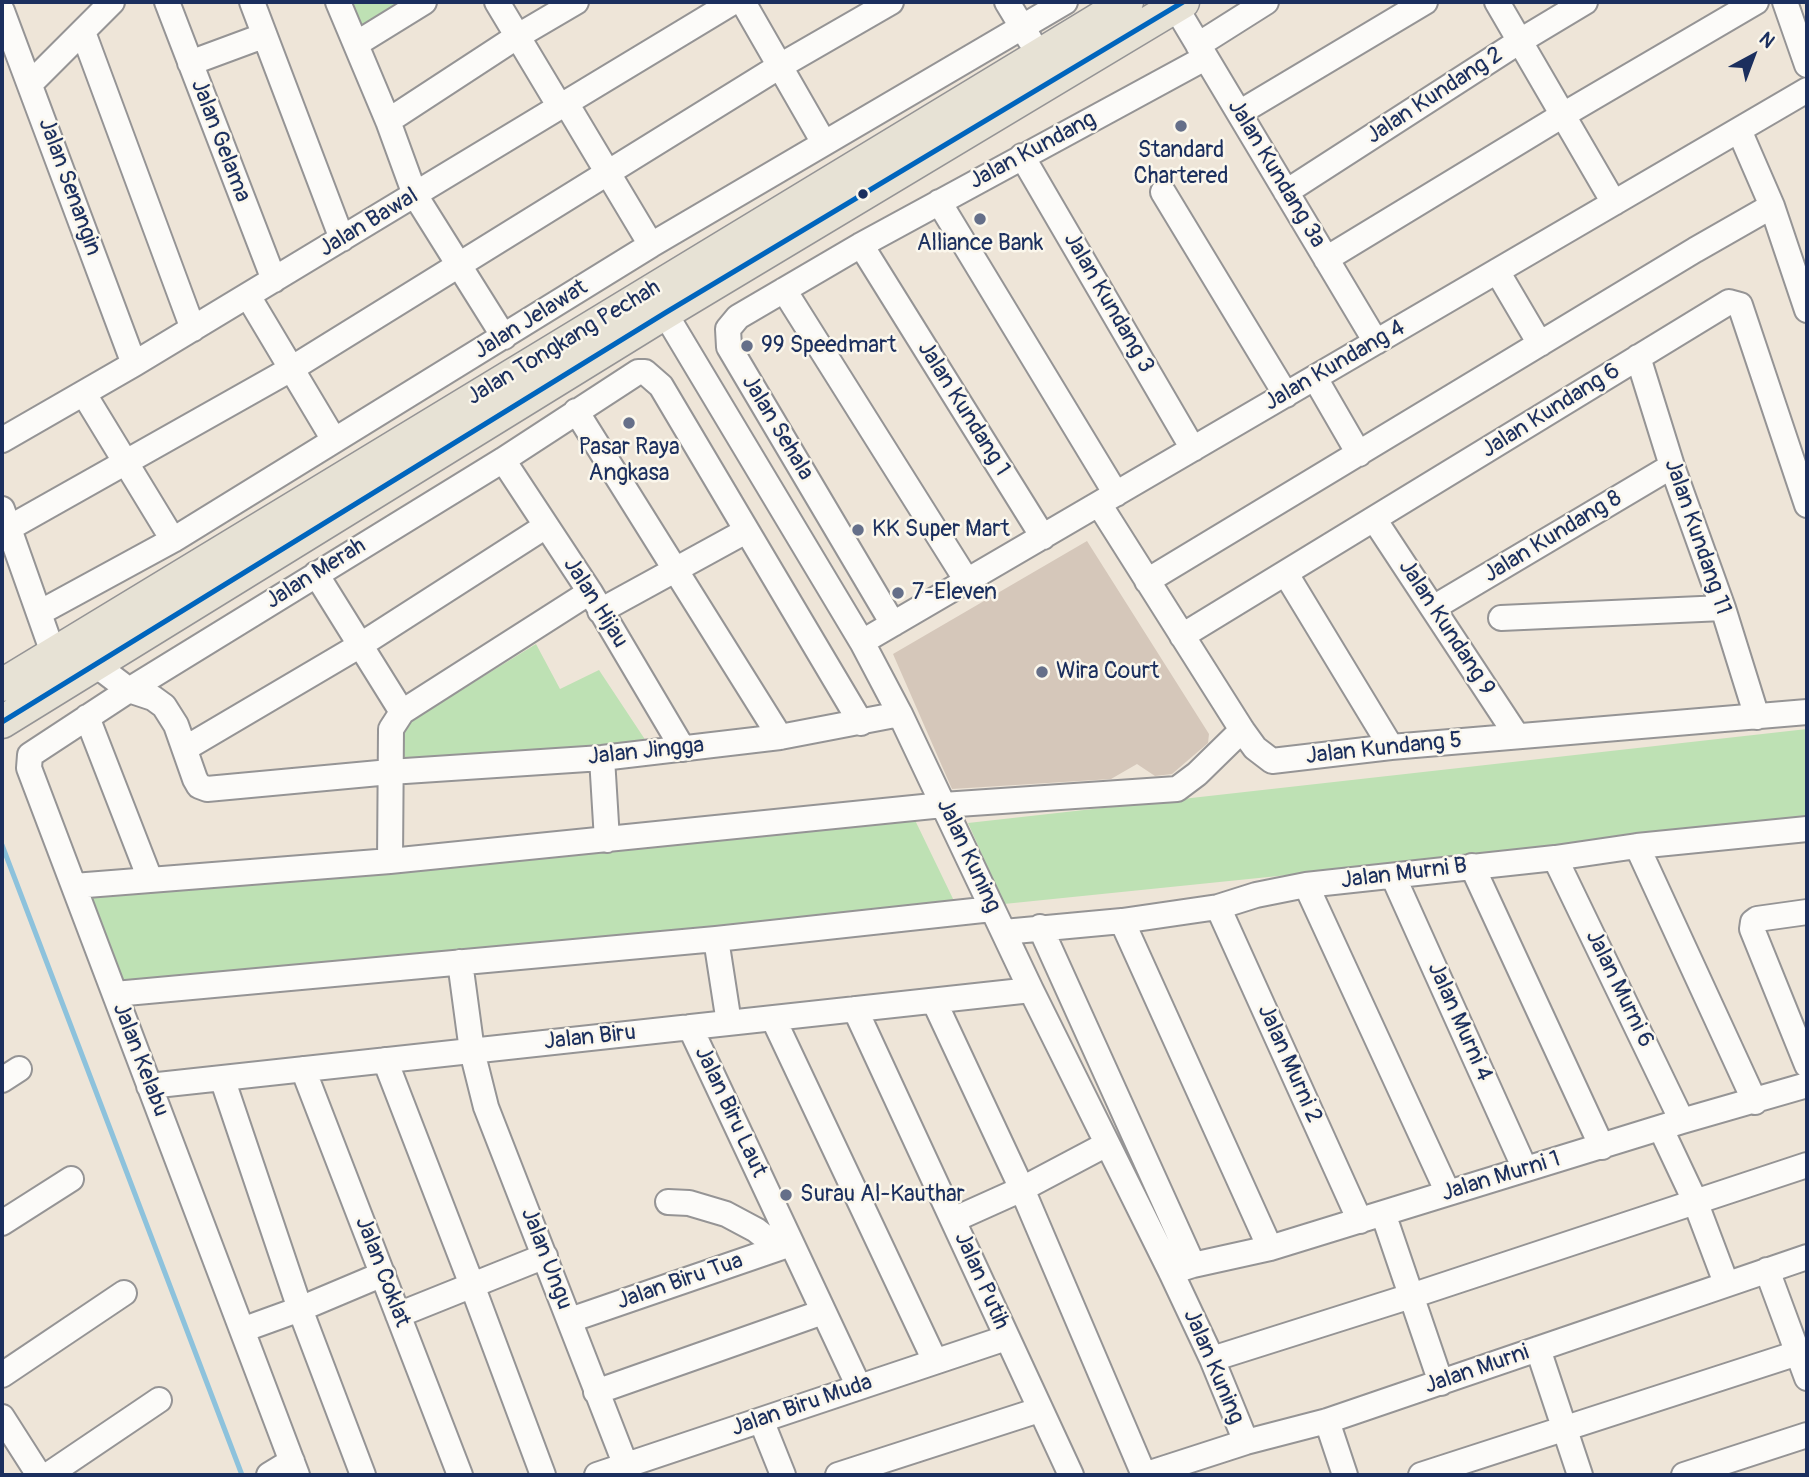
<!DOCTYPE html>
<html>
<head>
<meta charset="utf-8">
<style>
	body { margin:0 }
	#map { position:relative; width:1809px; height:1477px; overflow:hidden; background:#eee5d8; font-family:Pangolin,sans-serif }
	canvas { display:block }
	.frame { position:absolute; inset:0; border:4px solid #1b2f5e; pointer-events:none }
	.north { position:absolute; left:1718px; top:21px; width:70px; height:70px; -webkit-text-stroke:5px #fbf7ec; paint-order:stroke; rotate:41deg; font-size:19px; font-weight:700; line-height:28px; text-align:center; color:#1b2f5e }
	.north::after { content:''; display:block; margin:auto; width:24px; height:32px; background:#1b2f5e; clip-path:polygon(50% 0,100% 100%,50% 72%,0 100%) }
</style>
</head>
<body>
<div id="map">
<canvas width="1809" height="1477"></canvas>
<div class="frame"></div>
<div class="north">N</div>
</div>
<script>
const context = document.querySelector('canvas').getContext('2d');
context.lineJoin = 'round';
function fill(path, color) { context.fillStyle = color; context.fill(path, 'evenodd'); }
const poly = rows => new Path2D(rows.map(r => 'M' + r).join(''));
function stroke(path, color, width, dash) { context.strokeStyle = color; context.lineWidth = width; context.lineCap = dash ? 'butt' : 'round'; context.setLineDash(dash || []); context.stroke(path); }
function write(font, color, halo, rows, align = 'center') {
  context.font = font + ' Pangolin,sans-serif'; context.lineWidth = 5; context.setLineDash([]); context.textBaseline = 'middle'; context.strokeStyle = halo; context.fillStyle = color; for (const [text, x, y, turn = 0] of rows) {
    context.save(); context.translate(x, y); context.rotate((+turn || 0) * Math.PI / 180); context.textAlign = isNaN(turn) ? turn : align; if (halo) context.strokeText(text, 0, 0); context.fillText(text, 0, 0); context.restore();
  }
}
const green = poly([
	[342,2,409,2,356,34],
	[536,644,560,689,599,670,646,741,405,769,391,736,409,722],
	[1807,729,1807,822,1004,904,968,823],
	[913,816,956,905,114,989,78,895]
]);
const stream = poly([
	[2,845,242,1475]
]);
const building = poly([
	[1087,541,1209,734,1208,743,1172,774,1155,776,1137,764,1111,779,952,789,893,654]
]);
const minor = poly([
	[167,2,274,280],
	[252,2,342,239],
	[338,2,388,121,415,195,504,337],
	[497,2,560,107],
	[743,2,824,143],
	[1007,2,1030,40],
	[1497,2,1614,203],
	[1785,2,1807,65],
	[1175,6,1376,342],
	[2,11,134,364],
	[83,32,193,329],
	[356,44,424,2],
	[1198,45,1266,2],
	[190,63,263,36],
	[30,84,112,2],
	[566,103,651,245],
	[1239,113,1425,2],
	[388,121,518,36,576,2],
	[1739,130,1772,206,1807,310],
	[1022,156,1193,449],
	[1163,192,1286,395],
	[1286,192,1520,41,1585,2],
	[939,202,1116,494],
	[861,245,1043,537],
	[1326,259,1563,115,1756,2],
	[1497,271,1540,344],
	[784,290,967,581],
	[248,296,334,440],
	[657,300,862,642,900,714,1031,990,1171,1272,1212,1359,1246,1442],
	[1638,357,1672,466,1723,608,1757,717],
	[1315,378,1359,454],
	[84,394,173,540],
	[576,411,780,737],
	[2,440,134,364,733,2],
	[503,460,590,592,683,749],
	[1099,504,1242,730,1255,748,1272,761,1391,747,1807,712],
	[2,509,53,653],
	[1374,519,1517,736],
	[9,528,291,369,780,66,891,2],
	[316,574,402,712],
	[1286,574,1391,747],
	[1147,581,1695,250,1772,206],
	[1433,608,1672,466],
	[600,611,746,531],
	[39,613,173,540,651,245,1065,2],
	[1501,618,1723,608],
	[893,624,729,347,728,329,738,317,861,245,1205,58],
	[1182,636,1729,302,1740,305,1807,505],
	[862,642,1807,90],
	[96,665,129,690,153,698,164,706,176,725,195,779,199,786,207,789,390,772,602,758,780,737,900,714],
	[87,717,150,879],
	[186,748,359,646,546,526],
	[602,758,607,840],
	[1637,846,1755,1102],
	[1555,858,1682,1121],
	[390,861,391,729,402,712,590,592],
	[1472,866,1602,1147],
	[1393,876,1525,1169],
	[1306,885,1448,1193],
	[74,886,390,861,943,805,1177,789,1197,774,1242,730],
	[1218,907,1360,1221],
	[1807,912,1757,919,1753,922,1752,929,1807,1065],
	[1122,921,1270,1248],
	[1040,927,1193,1265],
	[1004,932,1122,921,1218,907,1256,895,1306,885,1555,858,1637,846,1807,829],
	[716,939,729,1023],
	[460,962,472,1051,486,1107,626,1466],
	[115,994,716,939,992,909],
	[934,1001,1022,1189,1144,1475,1246,1442,1327,1421,1807,1257],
	[855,1009,1071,1475],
	[773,1018,935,1361],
	[690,1027,859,1387],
	[385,1060,472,1285,543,1475],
	[303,1069,460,1475],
	[222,1078,300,1309,363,1475],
	[2,1080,19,1069],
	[149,1086,1031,990],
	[1661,1129,1695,1201,1726,1283],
	[668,1202,689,1203,726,1214,756,1230,779,1248],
	[1383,1213,1441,1383],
	[953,1220,1022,1189,1107,1144],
	[2,1223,71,1179],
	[1767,1270,1807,1378],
	[1171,1272,1193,1265,1270,1248,1682,1121,1807,1085],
	[398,1315,545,1256],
	[570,1320,791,1244],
	[242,1330,300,1309,383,1274],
	[1538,1349,1580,1475],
	[1212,1359,1411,1296,1807,1165],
	[2,1375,124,1293],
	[596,1392,823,1312],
	[2,1417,39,1475],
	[761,1420,783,1475],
	[1327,1421,1345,1475],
	[48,1475,159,1400],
	[269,1475,292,1461],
	[297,1475,29,768,30,755,129,690,503,460,638,372,645,372,661,386,861,723],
	[597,1475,1006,1338],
	[838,1475,1039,1410],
	[1421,1475,1807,1350],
	[1684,1475,1807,1435]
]);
const major = poly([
	[2,685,1127,2],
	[2,722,665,313,1183,2]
]);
const bus1 = poly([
	[2,722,665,313,1183,2]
]);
const markers = [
	[1181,126,7,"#656f89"],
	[863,194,6,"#1b2f5e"],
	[980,219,7,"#656f89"],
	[747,346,7,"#656f89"],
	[629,423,7,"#656f89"],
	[858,530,7,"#656f89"],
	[898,593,7,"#656f89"],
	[1042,672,7,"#656f89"],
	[786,1195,7,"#656f89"]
];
const streetNames = [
	["Jalan Kundang 2",1435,96,-33],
	["Jalan Gelama",220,141,69],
	["Jalan Kundang",1033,151,-28],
	["Jalan Kundang 3a",1276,174,59],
	["Jalan Senangin",69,187,70],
	["Jalan Bawal",369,223,-31],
	["Jalan Kundang 3",1108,303,60],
	["Jalan Jelawat",531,320,-32],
	["Jalan Tongkang Pechah",564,343,-31],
	["Jalan Kundang 4",1335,366,-30],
	["Jalan Kundang 1",963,409,58],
	["Jalan Kundang 6",1551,411,-32],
	["Jalan Sehala",777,428,59],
	["Jalan Kundang 8",1553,537,-31],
	["Jalan Kundang 11",1697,537,71],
	["Jalan Merah",316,574,-32],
	["Jalan Hijau",595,603,58],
	["Jalan Kundang 9",1446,628,57],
	["Jalan Kundang 5",1384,749,-6],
	["Jalan Jingga",646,752,-6],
	["Jalan Kuning",968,856,65],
	["Jalan Murni B",1404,874,-7],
	["Jalan Murni 6",1619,989,64],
	["Jalan Murni 4",1459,1022,66],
	["Jalan Biru",590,1038,-6],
	["Jalan Kelabu",140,1060,69],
	["Jalan Murni 2",1289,1064,66],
	["Jalan Biru Laut",730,1112,65],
	["Jalan Murni 1",1501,1177,-17],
	["Jalan Ungu",546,1259,69],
	["Jalan Coklat",382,1272,69],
	["Jalan Putih",981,1281,66],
	["Jalan Biru Tua",680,1282,-19],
	["Jalan Kuning",1213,1367,67],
	["Jalan Murni",1477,1370,-19],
	["Jalan Biru Muda",802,1406,-19]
];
const poiNames = [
	["Standard",1181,151,"center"],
	["Chartered",1181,177,"center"],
	["Alliance Bank",980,244,"center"],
	["99 Speedmart",761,346],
	["Pasar Raya",629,448,"center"],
	["Angkasa",629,474,"center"],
	["KK Super Mart",872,530],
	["7-Eleven",912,593],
	["Wira Court",1056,672],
	["Surau Al-Kauthar",800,1195]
];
fill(green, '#bee1b4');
stroke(stream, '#8dc2dc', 5);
fill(building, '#d5c7ba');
stroke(minor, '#959495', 28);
stroke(major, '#959495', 35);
stroke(minor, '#fcfbf9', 24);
stroke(major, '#e7e2d5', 32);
stroke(bus1, '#0065bd', 5);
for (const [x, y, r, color] of markers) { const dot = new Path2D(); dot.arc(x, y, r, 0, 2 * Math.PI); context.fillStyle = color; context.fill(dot); stroke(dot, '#fbf7ec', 2.5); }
write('23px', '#1b2f5e', '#fbf7ec', streetNames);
write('23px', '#1b2f5e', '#fbf7ec', poiNames, 'left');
</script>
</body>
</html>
